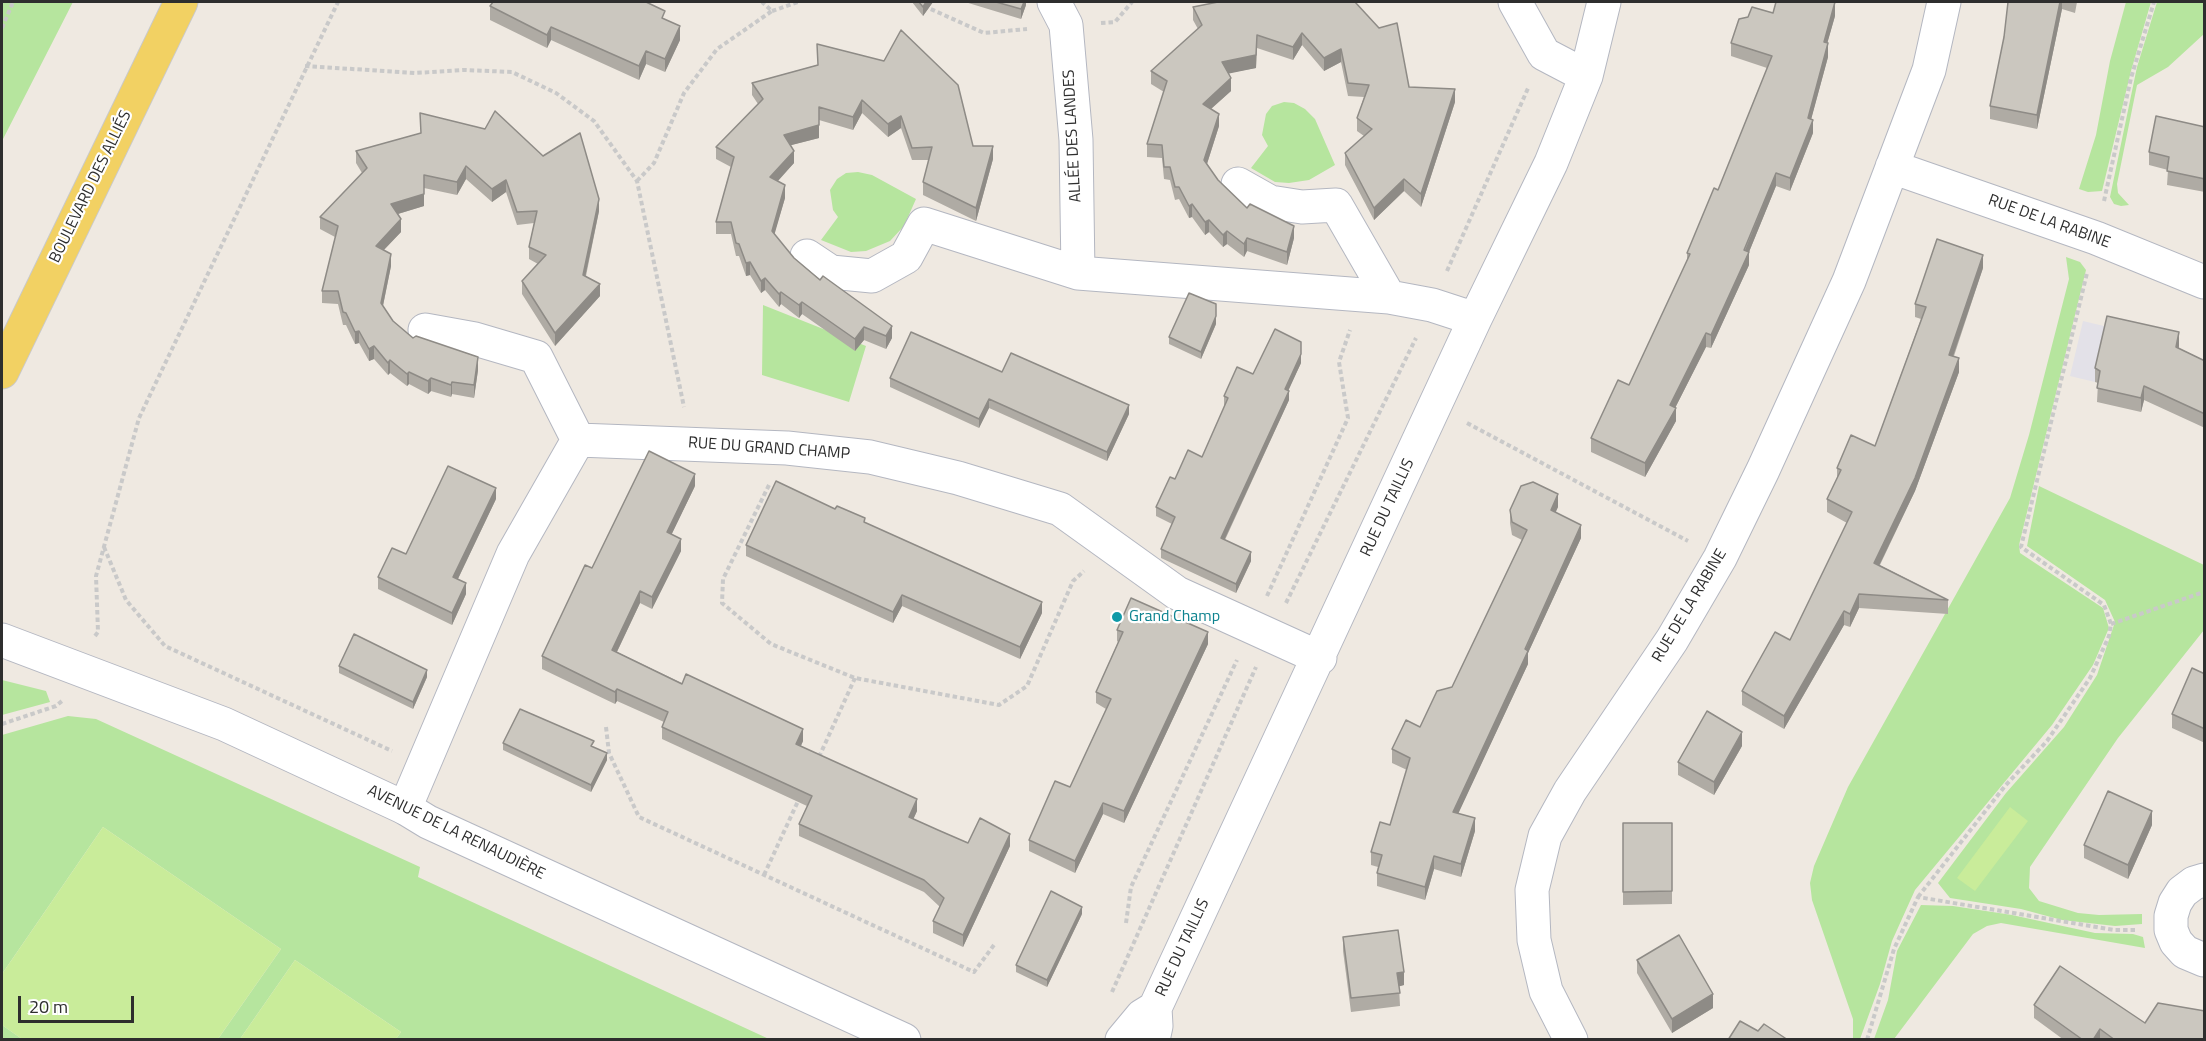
<!DOCTYPE html>
<html>
<head>
<meta charset="utf-8">
<style>
	body { margin:0 }
	#map { position:relative; width:2206px; height:1041px; overflow:hidden; background:#efe9e1; font-family:"Titillium Web",sans-serif }
	canvas { display:block }
	.frame { position:absolute; inset:0; border:3px solid #2e2e2e; pointer-events:none }
	.scale { position:absolute; left:18px; top:996px; width:116px; height:27px; box-sizing:border-box; border:3px solid #2e2e2e; border-top:0; padding-left:8px; font-size:18px; line-height:21px; white-space:nowrap; color:#2e2e2e; -webkit-text-stroke:4px #fff; paint-order:stroke }
</style>
</head>
<body>
<div id="map">
<canvas width="2206" height="1041"></canvas>
<div class="frame"></div>
<div class="scale">20 m</div>
</div>
<script>
const context = document.querySelector('canvas').getContext('2d');
context.lineJoin = 'round';
function fill(path, color) { context.fillStyle = color; context.fill(path, 'evenodd'); }
const poly = rows => new Path2D(rows.map(r => 'M' + r).join(''));
function stroke(path, color, width, dash) { context.strokeStyle = color; context.lineWidth = width; context.lineCap = dash ? 'butt' : 'round'; context.setLineDash(dash || []); context.stroke(path); }
function write(font, color, halo, rows, align = 'center') {
  context.font = font + ' "Titillium Web",sans-serif'; context.lineWidth = 4.5; context.setLineDash([]); context.textBaseline = 'middle'; context.strokeStyle = halo; context.fillStyle = color; for (const [text, x, y, turn = 0] of rows) {
    context.save(); context.translate(x, y); context.rotate((+turn || 0) * Math.PI / 180); context.textAlign = isNaN(turn) ? turn : align; if (halo) context.strokeText(text, 0, 0); context.fillText(text, 0, 0); context.restore();
  }
}
const industrial = poly([
	[2083,321,2108,327,2095,382,2070,376]
]);
const green = poly([
	[2,2,73,2,2,141],
	[2126,2,2151,2,2131,71,2102,191,2088,192,2079,189,2096,135,2110,61],
	[2157,2,2204,2,2204,34,2168,67,2137,85,2117,184,2118,193,2129,205,2121,206,2114,204,2110,197,2137,67],
	[1284,102,1294,103,1305,109,1315,119,1335,165,1309,180,1289,183,1275,182,1251,168,1268,146,1262,135,1266,114,1272,106],
	[858,172,872,175,916,199,904,226,890,241,866,251,851,252,821,240,838,217,833,210,830,190,837,179,846,173],
	[2066,257,2080,262,2086,270,2019,545,2020,553,2103,608,2109,628,2093,665,2052,725,1915,890,1892,941,1880,984,1860,1039,1853,1039,1853,1019,1812,900,1810,883,1814,866,1848,787,2010,498,2029,435,2069,279],
	[763,305,866,346,849,402,762,375],
	[2039,486,2204,565,2204,630,2118,738,2030,867,2029,888,2039,901,2078,913,2099,915,2142,914,2142,924,2115,926,2062,920,2021,909,1950,898,1938,883,2006,793,2064,727,2097,675,2115,622,2105,600,2027,546],
	[2,680,46,691,50,702,2,715],
	[68,716,96,719,420,867,418,877,769,1039,396,1039,401,1032,295,960,240,1039,218,1039,281,949,103,827,2,974,2,735],
	[1921,905,1953,906,2012,915,2095,933,2133,934,2143,937,2145,948,2001,923,1987,926,1973,934,1894,1039,1874,1039,1888,1000,1897,951],
	[2,1025,22,1039,2,1039]
]);
const pitch = poly([
	[2010,807,2028,821,1975,891,1957,878],
	[103,827,281,949,218,1039,22,1039,2,1025,2,974],
	[295,960,401,1032,396,1039,240,1039]
]);
const path = poly([
	[924,6,984,33,1027,29],
	[772,11,798,2],
	[1101,23,1115,22,1132,2],
	[2,28,13,2],
	[305,66,415,73,464,70,512,72,556,93,594,121,637,181,684,407],
	[637,181,654,163,684,93,717,49,772,11,762,2],
	[2104,201,2131,78,2154,2],
	[1447,271,1529,86],
	[1467,423,1688,541],
	[769,485,723,579,722,603,771,644,855,678,999,705,1027,686,1073,581,1084,571],
	[104,547,126,600,165,646,392,751],
	[1267,596,1348,418,1339,362,1350,330],
	[1286,603,1416,338],
	[2111,624,2204,592],
	[95,636,98,632,96,576,139,418,338,2],
	[2,724,56,706,62,701],
	[606,727,609,753,639,817,974,972,994,945],
	[819,757,855,678],
	[764,875,799,799],
	[1918,897,2005,786,2047,741,2090,678,2109,636,2111,624,2104,605,2021,547,2087,273],
	[1126,923,1131,887,1237,660],
	[1112,992,1256,667],
	[1867,1040,1894,949,1918,897,2114,930,2135,930]
]);
const minor = poly([
	[1054,2,1066,25,1076,140,1078,273],
	[1515,2,1544,54,1586,76],
	[1892,167,2096,238,2204,282],
	[1238,184,1270,202,1302,207,1336,205,1389,297],
	[807,256,831,272,872,276,906,257,924,224,1078,273,1389,297,1432,305,1475,319],
	[425,330,475,339,536,357,578,440],
	[405,808,513,554,578,440,787,448,870,457,958,478,1060,509,1177,593,1320,658],
	[2204,880,2194,883,2182,892,2175,903,2171,916,2171,930,2176,942,2185,952,2204,960],
	[1155,1008,1475,319,1551,163,1586,76,1604,2],
	[1122,1040,1142,1016,1155,1008,1156,1026,1153,1040],
	[1571,1040,1546,991,1534,940,1532,890,1545,836,1570,791,1672,640,1720,558,1763,470,1849,281,1929,70,1944,2]
]);
const tertiary = poly([
	[2,640,224,724,405,808,428,822,904,1040]
]);
const primary = poly([
	[2,372,181,2]
]);
const wall = poly([
	[912,2,933,2,923,16],
	[965,2,1026,2,1026,5,1021,19],
	[1355,2,1409,87,1455,102,1421,207,1404,191,1374,220,1345,165,1345,153,1364,136,1357,131,1357,118,1364,97,1348,96,1341,62,1324,71,1302,45,1293,60,1257,48,1256,68,1228,73,1231,91,1211,109,1219,126,1207,164,1218,180,1247,208,1294,238,1287,265,1247,251,1244,257,1227,244,1223,247,1209,232,1205,235,1192,217,1189,218,1179,199,1175,200,1170,180,1164,179,1162,158,1147,157,1147,144,1164,92,1151,84,1151,71,1198,29,1193,20,1193,7],
	[2008,2,2077,2,2075,13,2062,9,2037,129,1990,119,1990,106,2004,37],
	[490,6,665,19,680,40,665,72,646,64,639,80,551,40,547,48,490,20],
	[1835,16,1827,43,1828,57,1811,119,1813,133,1790,191,1776,186,1749,252,1749,265,1711,348,1706,347,1675,408,1676,421,1645,477,1591,452,1591,438,1629,385,1687,261,1687,253,1718,190,1767,68,1731,56,1731,43],
	[817,65,973,146,993,159,976,221,923,195,923,182,929,160,912,160,901,128,888,137,862,113,853,130,819,120,819,138,791,145,794,163,777,181,785,198,774,234,794,258,892,338,886,349,864,340,855,351,802,314,799,318,781,304,779,307,765,290,761,293,750,275,746,276,739,256,736,256,731,234,716,234,716,222,731,167,716,159,716,147,758,104,752,95,752,83],
	[420,113,599,211,586,276,600,296,555,346,522,294,522,281,538,264,529,259,529,247,534,223,517,225,506,192,492,202,466,179,457,195,424,188,424,206,398,214,401,232,384,250,391,266,383,306,393,321,413,338,478,370,474,398,452,394,451,397,431,391,428,394,409,384,407,386,390,373,388,375,374,359,369,361,359,343,355,344,346,325,343,325,338,304,322,303,322,291,335,237,320,229,320,217,362,173,356,163,356,151,421,133],
	[2205,127,2205,192,2167,185,2168,170,2149,165,2149,152],
	[1983,268,1954,356,1959,372,1915,491,1880,565,1948,600,1948,614,1859,608,1850,627,1844,625,1784,729,1742,705,1742,691,1790,640,1847,523,1827,512,1827,499,1837,478,1837,468,1875,446,1921,319,1915,317,1915,304],
	[1216,324,1201,359,1169,344,1169,337],
	[2179,346,2179,348,2205,361,2205,428,2144,400,2141,412,2097,402,2098,383,2095,382,2095,368],
	[1301,363,1288,390,1289,400,1225,540,1251,561,1236,593,1161,558,1161,549,1172,524,1156,516,1156,507,1175,479,1202,457,1225,406,1224,405,1224,396,1253,374],
	[1002,372,1129,414,1107,461,989,408,979,428,890,387,890,378],
	[695,486,671,535,681,551,652,609,640,603,617,652,803,741,801,746,917,811,913,819,968,843,1010,846,963,947,933,933,933,921,940,907,924,892,799,836,799,824,807,806,662,739,662,727,664,722,617,701,615,704,542,669,542,656,592,568],
	[496,499,458,579,466,594,452,625,378,589,378,577,406,554],
	[1558,507,1555,512,1581,538,1528,653,1528,664,1458,813,1475,831,1461,877,1434,869,1425,900,1377,886,1377,873,1378,867,1371,865,1371,852,1390,825,1407,770,1392,763,1392,749,1420,727,1452,687,1522,540,1512,535,1510,523,1510,510],
	[865,523,1042,613,1020,659,902,606,893,623,746,556,746,545],
	[1117,630,1208,644,1124,823,1103,814,1075,873,1029,851,1029,840,1070,787,1106,709,1096,703,1096,692,1118,642,1117,641],
	[339,666,427,677,413,709,339,673],
	[2205,674,2205,743,2172,728,2172,714],
	[503,743,594,747,607,760,591,792,503,750],
	[1742,746,1714,795,1678,775,1678,762],
	[1623,823,1672,823,1672,904,1623,905],
	[2152,825,2128,879,2084,858,2084,845],
	[1082,914,1047,987,1016,972,1016,965],
	[1343,937,1404,985,1399,986,1400,1006,1351,1012,1343,951],
	[1637,960,1713,1008,1672,1033,1637,973],
	[2034,1005,2145,1023,2205,1040,2064,1040,2034,1018]
]);
const shadedWall = poly([
	[926,2,933,2,923,16,923,7],
	[1024,2,1026,2,1026,5,1021,19,1021,9],
	[1835,2,1835,16,1824,55,1824,42],
	[2060,2,2062,2,2062,9,2037,129,2037,115],
	[680,26,680,40,665,72,665,59],
	[551,27,551,40,547,48,547,35],
	[1302,33,1302,45,1293,60,1293,47],
	[1257,35,1256,68,1222,75,1222,62],
	[1828,43,1828,57,1808,131,1808,118],
	[1341,49,1341,62,1324,71,1324,58],
	[646,51,646,64,639,80,639,66],
	[1231,78,1231,91,1203,116,1203,104],
	[1455,89,1455,102,1421,207,1421,194],
	[862,100,862,113,853,130,853,117],
	[1219,114,1219,126,1204,173,1204,160],
	[901,116,901,128,888,137,888,124],
	[1813,120,1813,133,1790,191,1790,178],
	[819,125,819,138,784,147,784,135],
	[993,146,993,159,976,221,976,208],
	[794,151,794,163,770,190,770,177],
	[466,166,466,179,457,195,457,182],
	[1776,173,1776,186,1749,252,1749,265,1711,348,1711,335],
	[1404,179,1404,191,1374,220,1374,208],
	[506,180,506,192,492,202,492,189],
	[785,185,785,198,772,243,772,231],
	[424,194,424,206,391,216,391,204],
	[599,199,599,211,583,287,583,275],
	[1192,204,1192,217,1189,218,1189,206],
	[401,219,401,232,376,258,376,246],
	[1209,220,1209,232,1205,235,1205,222],
	[1294,226,1294,238,1287,265,1287,252],
	[1227,231,1227,244,1223,247,1223,235],
	[1247,238,1247,251,1244,257,1244,244],
	[391,254,391,266,381,315,381,303],
	[1983,255,1983,268,1949,368,1949,355],
	[750,262,750,275,746,276,746,263],
	[765,278,765,290,761,293,761,281],
	[600,284,600,296,555,346,555,333],
	[781,292,781,304,779,307,779,294],
	[802,302,802,314,799,318,799,305],
	[1216,316,1216,324,1201,359,1201,352],
	[892,326,892,338,886,349,886,336],
	[864,327,864,340,855,351,855,339],
	[359,331,359,343,355,344,355,332],
	[2179,332,2179,346,2176,361,2176,347],
	[1706,333,1706,347,1670,418,1670,405],
	[374,346,374,359,369,361,369,349],
	[1301,354,1301,363,1285,398,1285,389],
	[478,357,478,370,474,398,474,385],
	[1959,358,1959,372,1915,491,1874,576,1874,563],
	[390,360,390,373,388,375,388,363],
	[409,372,409,384,407,386,407,374],
	[431,378,431,391,428,394,428,381],
	[452,382,452,394,451,397,451,385],
	[2144,386,2144,400,2141,412,2141,398],
	[1289,391,1289,400,1221,547,1221,538],
	[989,399,989,408,979,428,979,419],
	[1129,405,1129,414,1107,461,1107,452],
	[1676,408,1676,421,1645,477,1645,463],
	[695,474,695,486,667,544,667,532],
	[496,488,496,499,453,589,453,577],
	[1558,494,1558,507,1551,523,1551,510],
	[1581,525,1581,538,1528,653,1528,664,1453,825,1453,812],
	[681,539,681,551,652,609,652,597],
	[1251,552,1251,561,1236,593,1236,584],
	[466,583,466,594,452,625,452,613],
	[640,591,640,603,612,662,612,650],
	[1859,594,1859,608,1850,627,1850,614],
	[902,595,902,606,893,623,893,612],
	[1042,602,1042,613,1020,659,1020,647],
	[1844,611,1844,625,1784,729,1784,716],
	[1208,632,1208,644,1124,823,1124,811],
	[427,670,427,677,413,709,413,702],
	[617,689,617,701,615,704,615,692],
	[803,729,803,741,796,756,796,744],
	[1742,732,1742,746,1714,795,1714,782],
	[607,753,607,760,591,792,591,785],
	[917,799,917,811,909,829,909,817],
	[1103,803,1103,814,1075,873,1075,861],
	[2152,811,2152,825,2128,879,2128,865],
	[1475,818,1475,831,1461,877,1461,864],
	[1010,834,1010,846,963,947,963,935],
	[1434,856,1434,869,1425,900,1425,887],
	[1082,907,1082,914,1047,987,1047,980],
	[1404,972,1404,985,1397,987,1397,973],
	[1713,994,1713,1008,1672,1033,1672,1019],
	[2100,1029,2100,1040,2093,1040]
]);
const building = poly([
	[493,2,646,2,665,11,662,18,680,26,665,59,646,51,639,66,551,27,547,35,490,6,493,2],
	[919,2,926,2,923,7,919,2],
	[996,2,1024,2,1021,9,996,2],
	[1218,2,1355,2,1379,28,1397,23,1409,87,1455,89,1421,194,1404,179,1374,208,1345,153,1372,129,1357,118,1369,85,1348,83,1341,49,1324,58,1302,33,1293,47,1257,35,1256,55,1222,62,1231,78,1203,104,1219,114,1204,160,1218,180,1247,208,1250,204,1294,226,1287,252,1247,238,1244,244,1227,231,1223,235,1209,220,1205,222,1192,204,1189,206,1179,187,1175,187,1170,167,1164,167,1162,145,1147,144,1167,81,1151,71,1202,25,1193,7,1218,2],
	[1776,2,1835,2,1824,42,1828,43,1808,118,1813,120,1790,178,1776,173,1744,250,1749,252,1711,335,1706,333,1670,405,1676,408,1645,463,1591,438,1618,380,1629,385,1690,254,1687,253,1714,188,1718,190,1772,56,1731,43,1739,19,1748,17,1752,7,1773,13,1776,2],
	[2008,2,2060,2,2037,115,1990,106,2004,37,2008,2],
	[901,30,958,85,973,146,993,146,976,208,923,182,932,147,912,148,901,116,888,124,862,100,853,117,819,107,819,125,784,135,794,151,770,177,785,185,772,231,794,258,820,280,823,276,892,326,886,336,864,327,855,339,802,302,799,305,781,292,779,294,765,278,761,281,750,262,746,263,739,244,736,243,731,222,716,222,734,157,716,147,763,99,752,83,818,65,817,44,884,61,901,30],
	[495,111,543,156,580,133,599,199,583,275,600,284,555,333,522,281,546,255,529,247,537,211,517,212,506,180,492,189,466,166,457,182,424,175,424,194,391,204,401,219,376,246,391,254,381,303,393,321,413,338,416,336,478,357,474,385,452,382,451,385,431,378,428,381,409,372,407,374,390,360,388,363,374,346,369,349,359,331,355,332,346,313,343,312,338,291,322,291,338,226,320,217,367,168,356,151,421,133,420,113,485,129,495,111],
	[2156,116,2205,127,2205,179,2167,171,2169,157,2149,152,2156,116],
	[1937,239,1983,255,1949,355,1959,358,1915,478,1874,563,1948,600,1859,594,1850,614,1844,611,1784,716,1742,691,1775,632,1790,640,1852,512,1827,499,1841,470,1837,468,1851,435,1875,446,1926,307,1915,304,1937,239],
	[1189,293,1216,304,1216,316,1201,352,1169,337,1189,293],
	[2107,316,2179,332,2176,347,2205,361,2205,414,2144,386,2141,398,2097,388,2100,371,2095,368,2107,316],
	[1275,329,1301,342,1301,354,1285,389,1289,391,1221,538,1251,552,1236,584,1161,549,1175,517,1156,507,1170,477,1175,479,1188,450,1202,457,1228,398,1224,396,1237,367,1253,374,1275,329],
	[911,332,1002,372,1011,353,1129,405,1107,452,989,399,979,419,890,378,911,332],
	[649,451,695,474,667,532,681,539,652,597,640,591,612,650,682,684,686,674,803,729,796,744,917,799,909,817,938,830,968,843,980,818,1010,834,963,935,933,921,944,898,924,880,799,824,812,796,662,727,668,712,617,689,615,692,542,656,585,565,592,568,649,451],
	[448,466,496,488,453,577,466,583,452,613,378,577,392,548,406,554,448,466],
	[776,481,835,509,837,506,865,518,864,522,1042,602,1020,647,902,595,893,612,746,545,776,481],
	[1533,482,1558,494,1551,510,1581,525,1525,649,1528,651,1453,812,1475,818,1461,864,1434,856,1425,887,1377,873,1382,855,1371,852,1380,822,1390,825,1410,758,1392,749,1406,720,1420,727,1437,691,1452,687,1527,530,1512,522,1510,510,1521,486,1533,482],
	[1131,598,1208,632,1124,811,1103,803,1075,861,1029,840,1055,781,1070,787,1111,699,1096,692,1123,632,1117,630,1131,598],
	[354,634,427,670,413,702,339,666,354,634],
	[2192,668,2205,674,2205,729,2172,714,2192,668],
	[520,709,594,741,591,746,607,753,591,785,503,743,520,709],
	[1707,711,1742,732,1714,782,1678,762,1707,711],
	[2108,791,2152,811,2128,865,2084,845,2108,791],
	[1623,823,1672,823,1672,891,1623,892,1623,823],
	[1051,891,1082,907,1047,980,1016,965,1051,891],
	[1398,930,1404,972,1397,973,1400,993,1351,998,1343,937,1398,930],
	[1679,935,1713,994,1672,1019,1637,960,1679,935],
	[2060,966,2145,1023,2158,1003,2205,1011,2205,1040,2115,1040,2100,1029,2093,1040,2083,1040,2034,1005,2060,966],
	[1740,1021,1758,1031,1764,1024,1788,1040,1728,1040,1740,1021]
]);
const markers = [
	[1117,617,6,"#0f9aa8"]
];
const streetNames = [
	["ALLÉE DES LANDES",1073,136,-93],
	["BOULEVARD DES ALLIÉS",91,187,-64],
	["RUE DE LA RABINE",2049,222,20],
	["RUE DU GRAND CHAMP",769,449,4],
	["RUE DU TAILLIS",1388,508,-65],
	["RUE DE LA RABINE",1690,606,-59],
	["AVENUE DE LA RENAUDIÈRE",456,833,26],
	["RUE DU TAILLIS",1183,948,-65]
];
const cultureNames = [
	["Grand Champ",1129,617]
];
fill(industrial, '#e3e1e8');
fill(green, '#b6e59e');
fill(pitch, '#c9ec9a');
stroke(minor, '#b4b7c1', 35);
stroke(tertiary, '#b4b7c1', 35);
stroke(primary, '#c9c9c9', 35);
stroke(path, '#c9c9c9', 4, [4.5, 3]);
stroke(minor, '#fff', 33);
stroke(tertiary, '#fff', 33);
stroke(primary, '#f2d163', 33);
fill(wall, '#afaba4');
fill(shadedWall, '#8e8b86');
fill(building, '#cbc7bf');
stroke(building, '#8e8b86', 1.5);
for (const [x, y, r, color] of markers) { const dot = new Path2D(); dot.arc(x, y, r, 0, 2 * Math.PI); context.fillStyle = color; context.fill(dot); stroke(dot, '#fff', 2); }
write('16px', '#2e2e2e', '#fff', streetNames);
write('16px', '#0d838f', '#fff', cultureNames, 'left');
</script>
</body>
</html>
